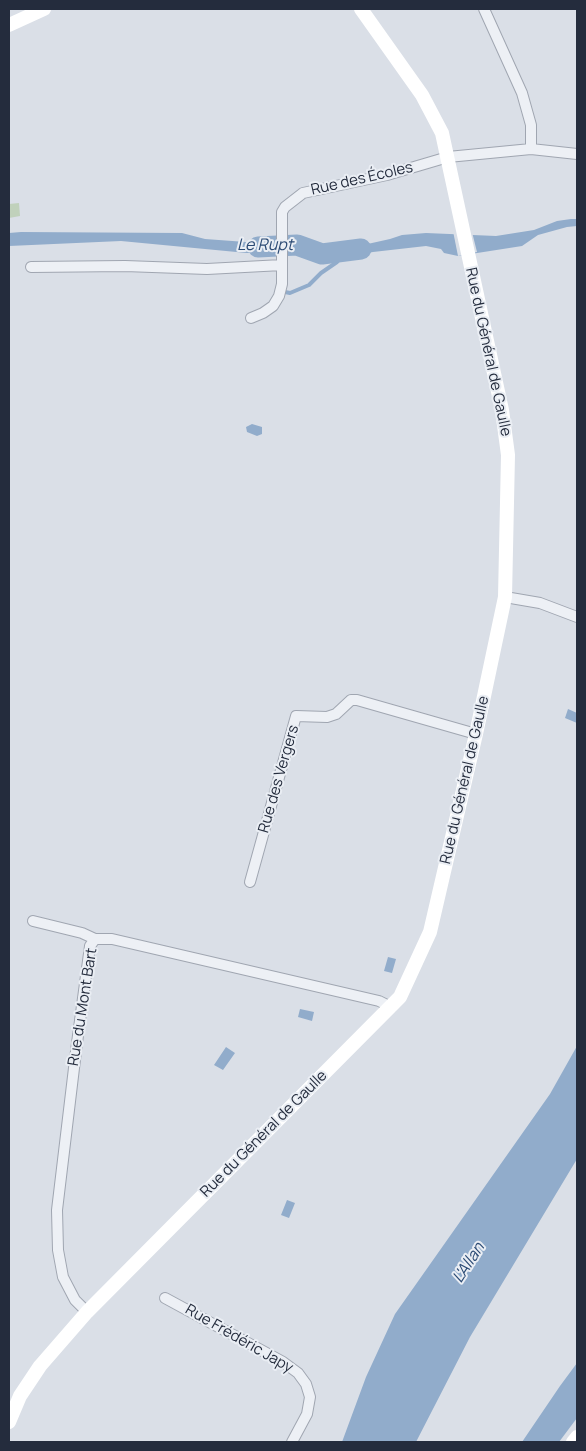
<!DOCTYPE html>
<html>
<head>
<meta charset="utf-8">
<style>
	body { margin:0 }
	#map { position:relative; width:586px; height:1451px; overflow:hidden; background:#dadfe7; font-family:Manrope,sans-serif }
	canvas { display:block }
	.frame { position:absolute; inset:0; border:10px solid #242c3d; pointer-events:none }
</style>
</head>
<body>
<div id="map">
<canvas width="586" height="1451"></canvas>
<div class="frame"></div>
</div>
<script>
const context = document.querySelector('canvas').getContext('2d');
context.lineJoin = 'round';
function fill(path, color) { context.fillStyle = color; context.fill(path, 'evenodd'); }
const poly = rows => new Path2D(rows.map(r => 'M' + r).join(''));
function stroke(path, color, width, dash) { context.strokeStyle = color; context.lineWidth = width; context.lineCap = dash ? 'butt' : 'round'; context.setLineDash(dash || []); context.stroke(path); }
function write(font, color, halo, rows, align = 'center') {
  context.font = font + ' Manrope,sans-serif'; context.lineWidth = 4; context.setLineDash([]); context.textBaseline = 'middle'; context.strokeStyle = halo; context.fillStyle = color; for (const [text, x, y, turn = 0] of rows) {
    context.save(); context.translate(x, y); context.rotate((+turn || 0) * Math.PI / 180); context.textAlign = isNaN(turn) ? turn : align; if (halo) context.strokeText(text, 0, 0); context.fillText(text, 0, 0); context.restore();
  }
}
const green = poly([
	[19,203,20,216,9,218,9,204]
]);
const water = poly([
	[571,219,577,219,577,226,567,227,538,235,522,246,458,256,444,253,441,249,426,246,373,252,335,259,333,247,354,247,390,239,402,235,426,233,496,236,534,230,557,221],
	[21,232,182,233,205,239,246,242,278,240,278,249,275,251,247,253,121,241,9,246,9,233],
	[252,424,262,427,262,434,257,436,247,432,246,427],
	[568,709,577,713,577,723,565,718],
	[388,957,396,959,392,973,384,971],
	[300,1009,314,1012,312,1021,298,1017],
	[577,1046,577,1159,470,1337,416,1442,342,1442,366,1377,395,1314,550,1094],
	[226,1047,235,1053,223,1070,214,1065],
	[287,1200,295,1203,289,1218,281,1215],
	[577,1363,577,1418,559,1442,522,1442,560,1386]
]);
const pier = poly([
	[453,231,472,232,477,252,458,256]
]);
const stream = poly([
	[285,292,290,293,309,285,321,273,337,262,344,254]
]);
const river = poly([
	[258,247,297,245,322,254,361,249]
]);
const street = poly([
	[484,9,522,93,531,125,531,149],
	[31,267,125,266,207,269,282,265],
	[251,318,263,313,273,306,279,296,282,284,282,212,285,207,303,193,387,175,448,157,531,149,577,154],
	[505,597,540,603,577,617],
	[250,882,296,716,327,717,336,714,351,700,357,700,476,734],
	[33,921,82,933,95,939],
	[165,1298,283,1362,298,1373,306,1384,310,1397,307,1414,292,1442],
	[87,1312,75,1300,63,1277,58,1250,57,1210,77,1043,90,946,95,939,112,939,379,1001,391,1007]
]);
const secondary = poly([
	[9,25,44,9],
	[9,1422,20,1396,40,1366,87,1312,400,997,430,932,476,734,505,597,508,455,502,410,442,133,422,95,361,9],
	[573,1442,577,1437]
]);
const streetNames = [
	["Rue des Écoles",362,179,-13],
	["Rue du Général de Gaulle",488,352,78],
	["Rue des Vergers",279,779,-74],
	["Rue du Général de Gaulle",465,780,-77],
	["Rue du Mont Bart",83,1007,-81],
	["Rue du Général de Gaulle",264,1134,-45],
	["Rue Frédéric Japy",239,1339,30]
];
const waterNames = [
	["Le Rupt",265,246],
	["L'Allan",469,1263,-57]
];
fill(green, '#c0d1bb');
fill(water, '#91accb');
fill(pier, '#dadfe7');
stroke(stream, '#91accb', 4);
stroke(river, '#91accb', 21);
stroke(street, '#a0a6b1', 12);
stroke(street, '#edf0f5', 10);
stroke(secondary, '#fff', 14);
write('15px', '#242c3d', '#eaeef4', streetNames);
write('italic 16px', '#2b4a74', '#eaeef4', waterNames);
</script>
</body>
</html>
